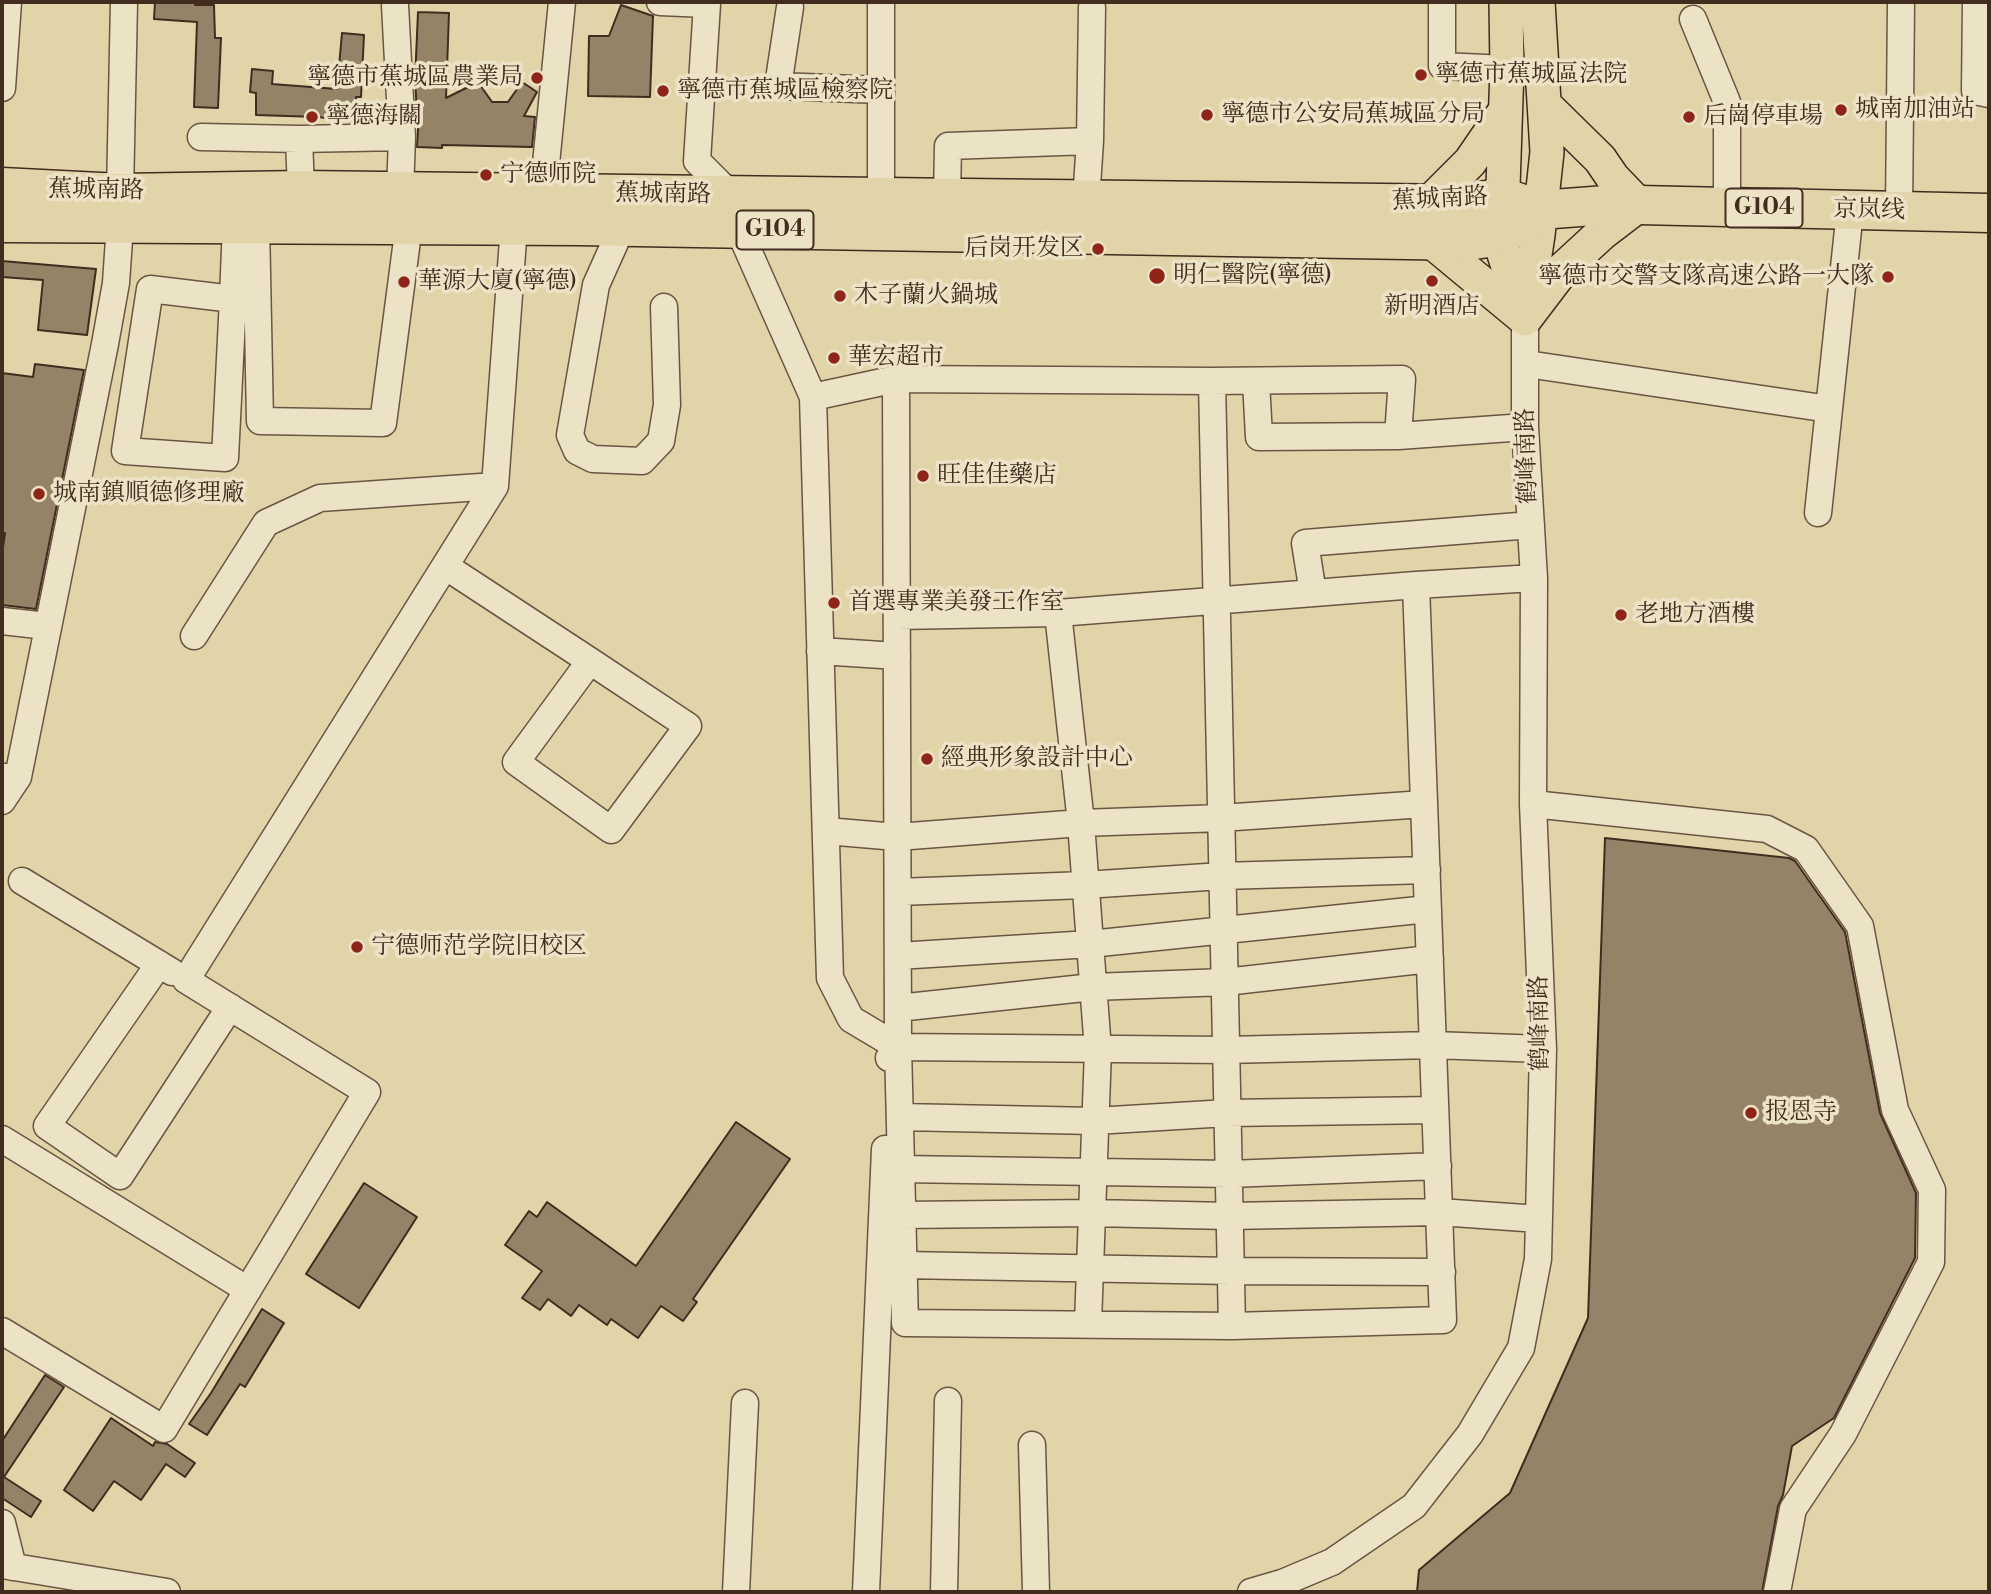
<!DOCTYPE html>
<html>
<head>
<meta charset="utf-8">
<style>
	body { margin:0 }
	#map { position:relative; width:1991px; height:1594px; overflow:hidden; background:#e2d4a9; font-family:"Libre Bodoni",serif }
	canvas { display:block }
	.frame { position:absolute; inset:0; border:4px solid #422b1f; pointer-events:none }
</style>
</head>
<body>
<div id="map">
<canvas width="1991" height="1594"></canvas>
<div class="frame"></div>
</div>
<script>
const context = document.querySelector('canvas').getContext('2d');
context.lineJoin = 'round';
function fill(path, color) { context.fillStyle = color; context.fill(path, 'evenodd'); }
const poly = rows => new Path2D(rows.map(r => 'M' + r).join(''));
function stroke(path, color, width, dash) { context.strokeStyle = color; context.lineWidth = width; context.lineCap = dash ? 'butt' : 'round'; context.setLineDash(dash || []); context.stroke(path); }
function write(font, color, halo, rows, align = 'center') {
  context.font = font + ' "Libre Bodoni","Noto Serif SC",serif'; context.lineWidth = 7; context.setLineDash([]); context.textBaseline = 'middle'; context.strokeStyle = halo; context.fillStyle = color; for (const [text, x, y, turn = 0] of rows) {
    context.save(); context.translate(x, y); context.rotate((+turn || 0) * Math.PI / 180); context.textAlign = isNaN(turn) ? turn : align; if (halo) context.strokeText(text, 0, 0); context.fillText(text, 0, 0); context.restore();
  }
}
const building = poly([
	[155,2,196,2,195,5,214,5,215,38,221,38,218,108,194,107,197,22,154,19,155,2],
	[621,5,653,16,650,97,588,96,589,36,609,36,621,5],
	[418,12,449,13,446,98,478,82,492,102,508,102,522,82,537,92,524,116,535,117,532,147,442,145,442,148,417,147,419,113,417,113,415,80,418,12],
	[342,33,364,35,361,97,356,97,355,122,318,117,256,115,256,93,250,92,252,69,273,71,272,84,337,89,342,33],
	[2,261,96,269,87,335,38,330,43,280,2,277,2,261],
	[35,364,84,370,36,609,2,605,2,555,5,533,2,533,2,373,33,377,35,364],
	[1605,838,1789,858,1795,861,1845,932,1880,1113,1916,1193,1915,1258,1834,1418,1792,1446,1783,1495,1778,1506,1762,1592,1417,1592,1419,1570,1510,1493,1588,1318,1605,838],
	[736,1122,790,1159,693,1299,697,1302,683,1321,661,1306,638,1338,611,1319,607,1325,579,1305,571,1316,548,1299,540,1310,522,1298,542,1271,505,1245,529,1211,537,1217,547,1202,636,1266,736,1122],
	[364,1183,417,1217,359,1308,306,1274,364,1183],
	[262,1309,284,1323,245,1387,240,1384,207,1435,189,1424,211,1393,262,1309],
	[45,1375,64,1387,4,1477,41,1501,31,1517,2,1498,2,1441,45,1375],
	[111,1418,153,1446,155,1442,167,1444,195,1463,185,1477,166,1464,141,1500,114,1481,93,1511,64,1490,111,1418]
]);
const minor = poly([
	[660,2,707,4,697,161,732,196],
	[1442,2,1442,66,1507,69],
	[1976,2,1975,91,1989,94],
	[790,7,778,86,881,90],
	[1693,19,1727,102,1727,207],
	[2,88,8,2],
	[201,137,299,139],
	[301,190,299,139,402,137,395,5],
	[400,192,402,137],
	[120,193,124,2],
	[543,194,562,2],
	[881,197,881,2],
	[947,198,948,146,1090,141],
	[1899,212,1901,2],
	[1085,216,1090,141,1092,7],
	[256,224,260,421,383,423,409,225],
	[622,227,596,285,570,435,577,451,593,459,642,461,661,441,667,405,664,307],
	[739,230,813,397,830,978,851,1019,898,1047,889,1058],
	[233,299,150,289,125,451,225,458,233,299,236,224],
	[1527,364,1829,409,1850,211],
	[896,379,1212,381,1232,1326],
	[1212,381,1402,379,1398,436,1525,427],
	[1256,381,1259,437,1398,436],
	[813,397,896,379,898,1047,905,1323,1232,1326,1443,1320,1416,585,1058,613],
	[1818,513,1829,409],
	[445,566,590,661,688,726,611,830,516,762,590,661],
	[1416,585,1534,578],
	[1313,593,1305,543,1531,525],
	[897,616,1058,613,1081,823,1098,1050,1088,1323],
	[2,621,47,626],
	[194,636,266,523,320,498,495,486],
	[820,651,897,656],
	[2,777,18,777,105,344,116,283,120,225],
	[2,801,18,777],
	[1533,804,1767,829,1806,849,1860,926,1895,1110,1932,1190,1931,1262,1843,1434,1793,1509,1777,1592],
	[826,831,897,837,1081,823,1221,818,1424,804],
	[22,881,172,972],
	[898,892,1085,885,1222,876,1427,870],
	[898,956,1090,944,1428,909],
	[159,964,47,1126,120,1176,230,1007],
	[898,1008,1093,987,1225,982,1430,959],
	[898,1047,1226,1050,1433,1045,1543,1049],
	[900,1117,1095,1121,1227,1113,1435,1110],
	[2,1139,248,1290],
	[901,1169,1229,1174,1438,1166],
	[903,1215,1092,1213,1229,1216,1439,1212,1539,1219],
	[904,1265,1231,1271,1442,1272],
	[2,1331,164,1429,367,1092,186,980,495,486,514,226],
	[1032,1445,1036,1592],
	[2,1523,13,1567],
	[2,1565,167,1592],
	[736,1592,745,1403],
	[866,1592,885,1149],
	[944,1592,948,1401],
	[1251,1592,1282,1583,1332,1562,1414,1506,1470,1434,1521,1348,1538,1259,1543,1049,1533,804,1534,578,1525,427,1525,319]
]);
const major = poly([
	[1506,2,1507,69,1501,245,1525,319],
	[1428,204,1470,162,1505,111],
	[1431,241,1525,319,1563,269,1601,234,1639,205,1613,178,1600,159,1544,104],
	[1526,313,1538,235,1547,152,1538,2]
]);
const highway = poly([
	[2,187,120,193,301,190,1465,204,1503,197,1540,210,1606,205,1639,205,1989,213],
	[2,223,577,226,1467,241,1502,236,1540,210]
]);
const markers = [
	[1421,75,7,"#8f2418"],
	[537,78,7,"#8f2418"],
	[663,91,7,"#8f2418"],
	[1841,110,7,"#8f2418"],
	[1207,115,7,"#8f2418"],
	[312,117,7,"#8f2418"],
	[1689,117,7,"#8f2418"],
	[486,175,7,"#8f2418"],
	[1098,249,7,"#8f2418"],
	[1157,276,9,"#8f2418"],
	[1888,277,7,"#8f2418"],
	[1432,281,7,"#8f2418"],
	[404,282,7,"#8f2418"],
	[840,296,7,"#8f2418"],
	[834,358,7,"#8f2418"],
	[923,476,7,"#8f2418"],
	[39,494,7,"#8f2418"],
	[834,603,7,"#8f2418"],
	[1621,615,7,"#8f2418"],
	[927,759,7,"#8f2418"],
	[357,947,7,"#8f2418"],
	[1751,1113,7,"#8f2418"]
];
const shields = [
	[1764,208,77],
	[775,230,77]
];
const shieldNames = [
	["G104",1764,208],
	["G104",775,230]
];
const poiNames = [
	["寧德市蕉城區法院",1435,75],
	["寧德市蕉城區農業局",523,78,"right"],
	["寧德市蕉城區檢察院",677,91],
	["城南加油站",1855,110],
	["寧德市公安局蕉城區分局",1221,115],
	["寧德海關",326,117],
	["后崗停車場",1703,117],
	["宁德师院",500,175],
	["后岗开发区",1084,249,"right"],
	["明仁醫院(寧德)",1173,276],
	["寧德市交警支隊高速公路一大隊",1874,277,"right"],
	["華源大廈(寧德)",418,282],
	["木子蘭火鍋城",854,296],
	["新明酒店",1432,307,"center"],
	["華宏超市",848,358],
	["旺佳佳藥店",937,476],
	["城南鎮順德修理廠",53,494],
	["首選專業美發工作室",848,603],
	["老地方酒樓",1635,615],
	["經典形象設計中心",941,759],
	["宁德师范学院旧校区",371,947],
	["报恩寺",1765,1113]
];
const streetNames = [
	["蕉城南路",96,191,1],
	["蕉城南路",663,195,1],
	["蕉城南路",1440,200,-3],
	["京岚线",1869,211,1],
	["鹤峰南路",1528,456,-92],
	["鹤峰南路",1541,1023,-91]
];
fill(building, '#958367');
stroke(building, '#422b1f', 2);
stroke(minor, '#6a5542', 29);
stroke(major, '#422b1f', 36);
stroke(highway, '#422b1f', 41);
stroke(minor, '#ece3c7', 26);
stroke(major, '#e2d4a9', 33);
stroke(highway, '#e2d4a9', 38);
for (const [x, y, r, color] of markers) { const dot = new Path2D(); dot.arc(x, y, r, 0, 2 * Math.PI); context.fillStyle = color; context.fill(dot); stroke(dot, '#ece3c7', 2.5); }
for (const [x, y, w] of shields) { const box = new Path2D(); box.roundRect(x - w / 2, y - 19.5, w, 39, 5); context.fillStyle = '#ece3c7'; context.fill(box); stroke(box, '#422b1f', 2); }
write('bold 23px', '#422b1f', null, shieldNames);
write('24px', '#422b1f', '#ece3c7', poiNames, 'left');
write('24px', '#422b1f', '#ece3c7', streetNames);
</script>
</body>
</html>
